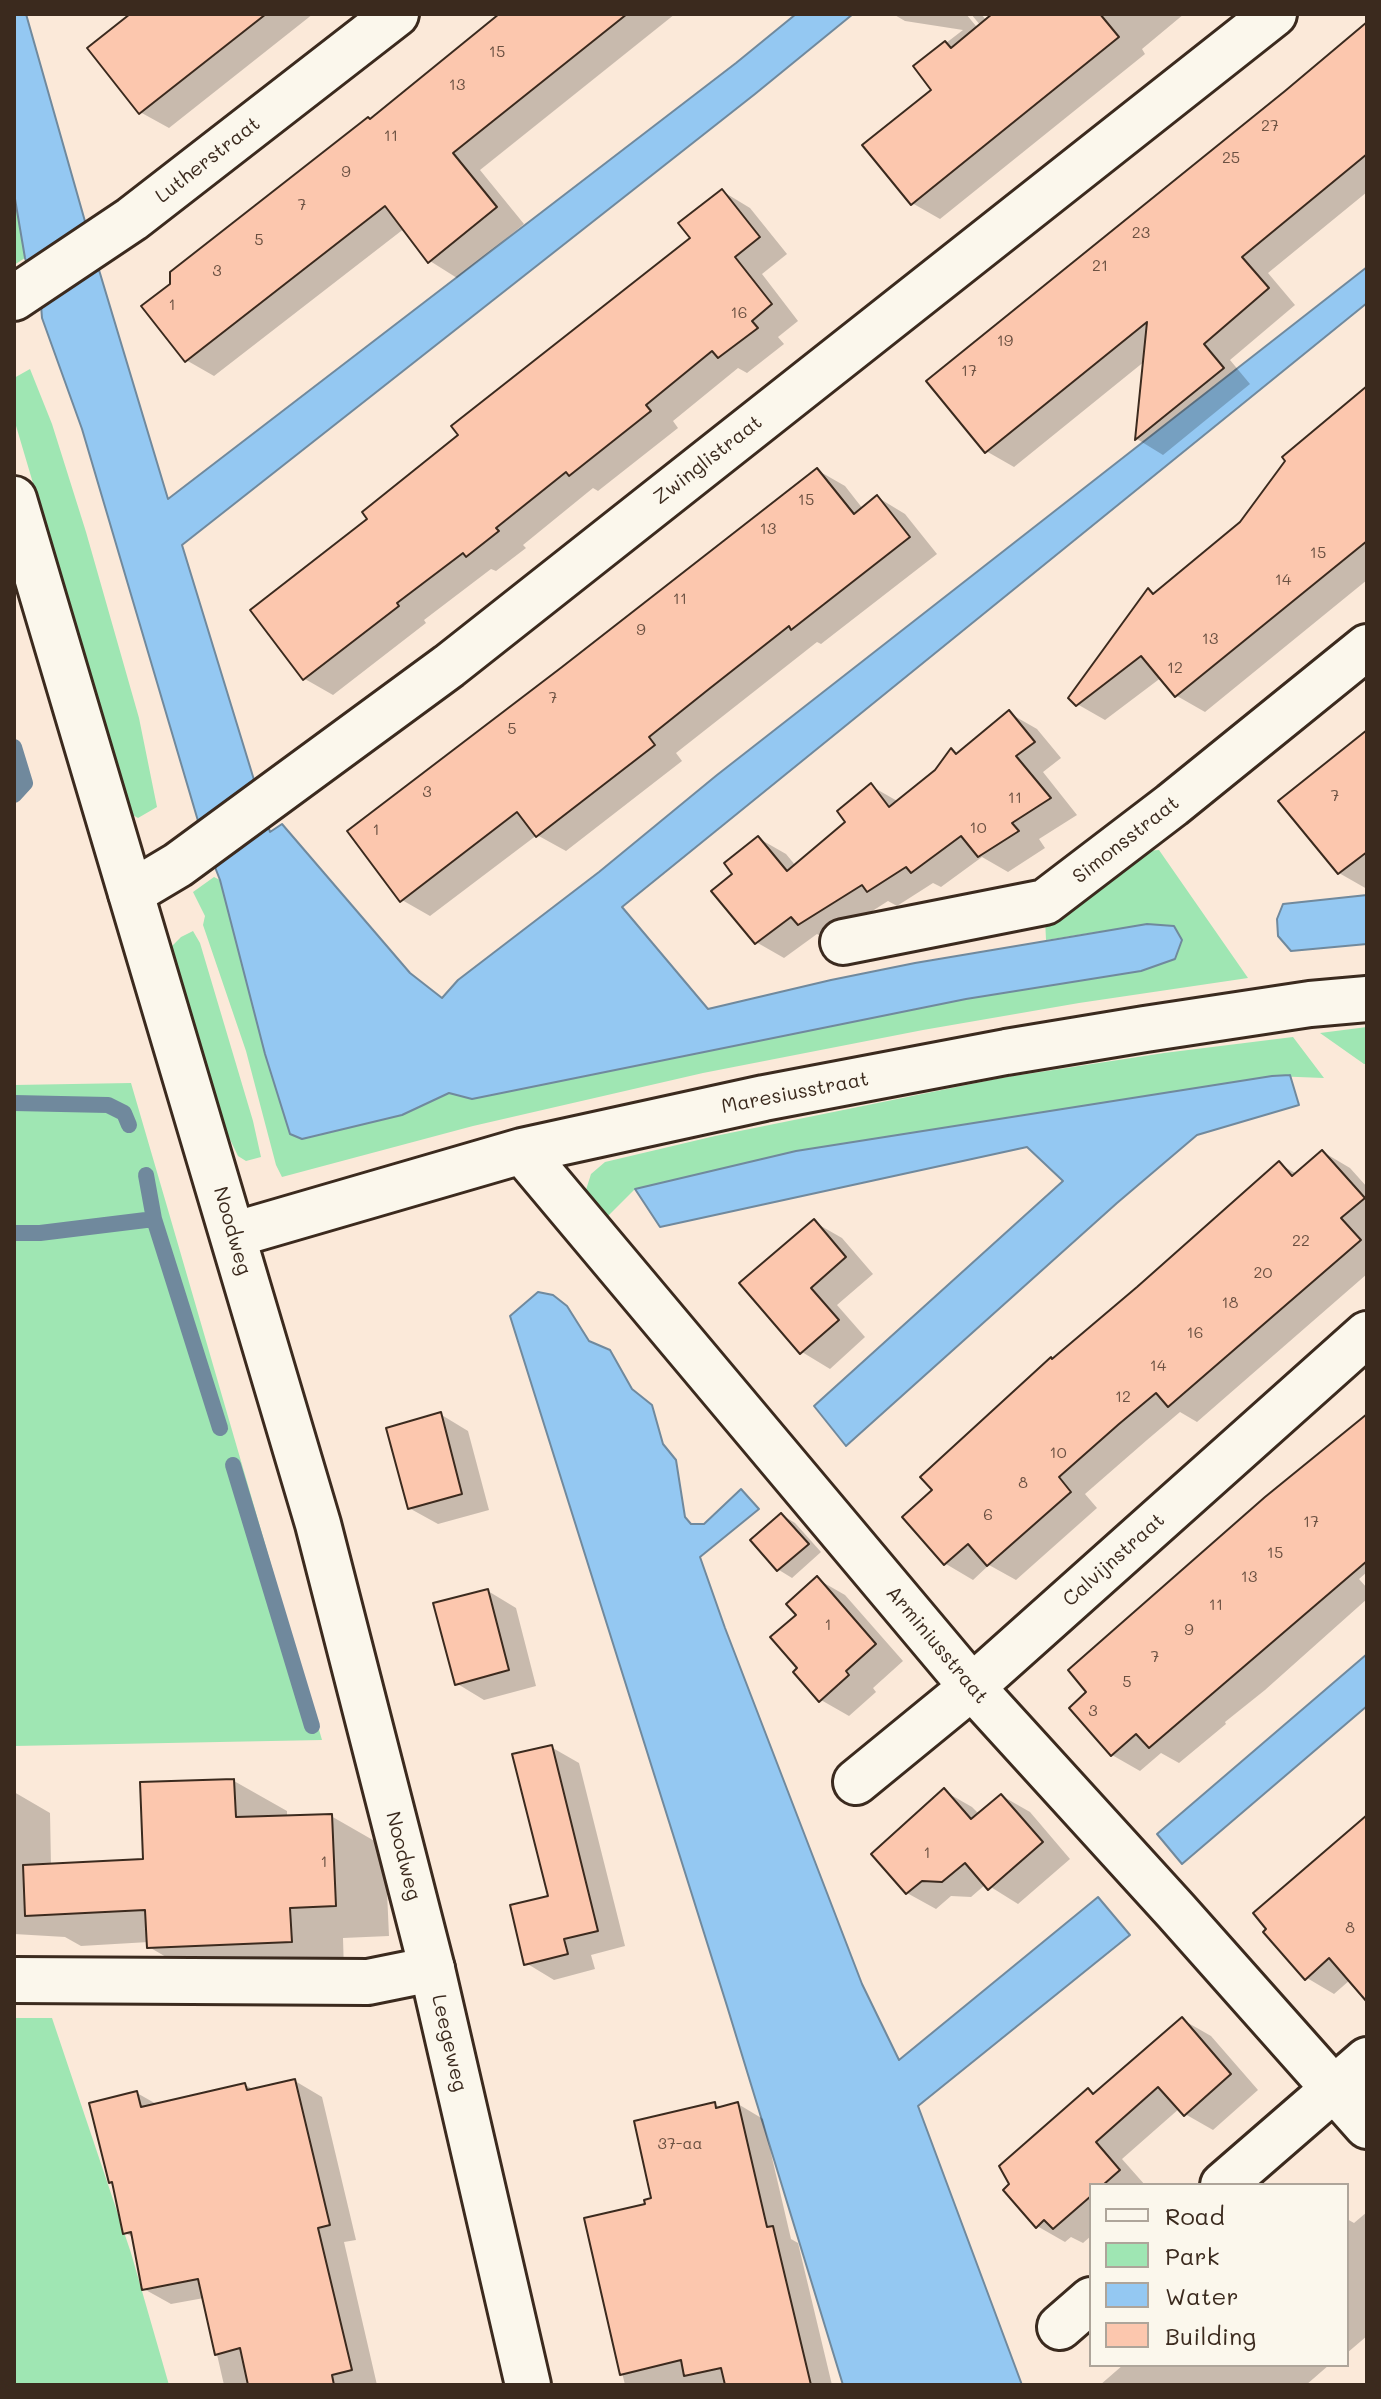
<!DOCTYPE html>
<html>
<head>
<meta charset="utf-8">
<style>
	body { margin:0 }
	#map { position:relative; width:1381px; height:2399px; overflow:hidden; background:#fbe9d9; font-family:Mali,sans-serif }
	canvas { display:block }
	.frame { position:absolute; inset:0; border:16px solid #3b2a1e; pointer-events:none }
	.legend { position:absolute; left:1089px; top:2183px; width:260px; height:184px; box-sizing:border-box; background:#fbf7ec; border:2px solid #aea59a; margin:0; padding:10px 14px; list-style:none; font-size:24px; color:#3b2a1e }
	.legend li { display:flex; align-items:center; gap:16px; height:40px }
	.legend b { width:40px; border:2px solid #aea59a }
</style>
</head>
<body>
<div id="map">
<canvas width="1381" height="2399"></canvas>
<div class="frame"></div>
<ul class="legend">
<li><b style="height:10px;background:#fbf7ec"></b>Road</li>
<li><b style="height:22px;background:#9fe6b3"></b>Park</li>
<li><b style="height:22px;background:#94c8f2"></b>Water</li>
<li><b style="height:22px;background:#fcc7ae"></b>Building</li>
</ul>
</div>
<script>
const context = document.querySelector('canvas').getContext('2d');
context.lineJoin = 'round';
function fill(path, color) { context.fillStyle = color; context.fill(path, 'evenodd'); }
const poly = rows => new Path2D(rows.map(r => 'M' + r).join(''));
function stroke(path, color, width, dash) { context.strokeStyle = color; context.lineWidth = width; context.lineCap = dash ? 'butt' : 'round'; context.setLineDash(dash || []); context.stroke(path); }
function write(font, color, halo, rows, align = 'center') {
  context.font = font + ' Mali,sans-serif'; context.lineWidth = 6; context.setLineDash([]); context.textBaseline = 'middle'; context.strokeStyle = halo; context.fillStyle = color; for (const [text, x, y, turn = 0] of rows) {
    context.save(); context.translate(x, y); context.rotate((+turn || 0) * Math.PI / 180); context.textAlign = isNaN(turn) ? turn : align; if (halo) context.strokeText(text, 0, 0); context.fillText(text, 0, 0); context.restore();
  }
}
const green = poly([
	[14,193,25,258,14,265],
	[30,369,52,424,86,532,139,718,157,807,138,818,131,814,14,419,14,378],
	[1159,850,1248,978,1079,1003,923,1030,703,1073,473,1126,282,1177,276,1165,246,1051,203,925,205,916,193,892,214,877,220,880,265,1054,290,1134,302,1139,402,1115,449,1093,472,1099,966,999,1141,971,1175,959,1147,924,1046,940,1045,918,1133,852],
	[193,931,200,943,253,1121,261,1157,246,1161,238,1156,224,1127,171,947,181,937],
	[1367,1027,1367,1064,1364,1064,1320,1033],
	[1293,1037,1324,1078,1272,1076,635,1189,605,1219,585,1193,591,1174,605,1162,715,1136,1001,1078,1164,1053],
	[131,1083,166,1203,322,1740,14,1746,14,1085],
	[14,2018,52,2018,131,2253,169,2385,14,2385]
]);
const water = poly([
	[14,14,26,14,96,260,168,499,736,63,796,14,853,14,755,94,182,545,270,832,282,824,410,973,442,998,458,980,599,872,717,775,1367,267,1367,303,622,907,708,1009,831,980,915,963,1147,924,1174,926,1182,940,1175,959,1141,971,966,999,472,1099,449,1093,402,1115,302,1139,290,1134,265,1054,220,880,201,831,82,429,42,318,41,305,25,258,14,193,14,14],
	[1367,895,1367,944,1291,951,1278,936,1277,919,1283,904,1367,895],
	[1290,1075,1299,1105,1197,1135,1117,1203,846,1446,814,1406,1063,1181,1027,1147,660,1227,635,1189,796,1151,1272,1076,1290,1075],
	[538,1292,553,1295,567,1306,589,1341,610,1350,632,1389,652,1405,663,1444,676,1460,685,1517,691,1524,704,1524,741,1489,759,1509,700,1557,725,1628,862,1984,899,2060,1098,1897,1130,1935,918,2106,1022,2385,843,2385,727,2006,510,1316,538,1292],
	[1367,1654,1367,1706,1182,1864,1157,1834,1367,1654]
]);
const shadow = poly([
	[134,14,313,14,169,128,140,112],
	[503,14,675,14,480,170,524,224,457,278,430,261,405,228,214,376,186,360,370,121],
	[893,14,966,14,976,26,981,26,971,14,981,14,987,21,996,14,1184,14,1142,49,1145,54,940,219,912,203,934,90,916,66,963,30,905,21],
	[1367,25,1367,192,1268,273,1295,305,1230,360,1250,384,1163,455,1137,439,1145,361,1014,467,986,451],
	[722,191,750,208,787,254,762,274,798,321,778,337,784,344,747,373,738,368,673,421,678,428,598,491,593,488,523,545,526,548,496,571,491,569,424,620,426,623,333,695,305,679,253,610,370,519,461,436,692,238],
	[1367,389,1367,580,1205,712,1177,696,1162,677,1105,720,1077,704,1149,591,1155,594,1242,524],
	[817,470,845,486,863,509,877,497,905,514,937,554,821,644,817,642,737,705,676,753,682,761,566,851,537,835,430,916,402,900],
	[1009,713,1037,729,1061,758,1043,772,1077,815,1039,839,1045,848,1008,872,982,857,941,887,933,883,897,906,888,901,827,940,817,934,784,958,756,942,735,874,758,838,786,854,796,866,848,822,871,786,899,802,936,771,952,750,958,754],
	[1367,732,1367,889,1339,873],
	[14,882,15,883,15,983,14,983],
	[1323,1152,1350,1168,1367,1187,1367,1274,1197,1422,1180,1412,1147,1440,1085,1494,1097,1508,1016,1580,989,1565,973,1580,946,1564,905,1517,935,1491,1053,1361,1279,1164,1297,1174],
	[814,1222,842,1238,873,1274,837,1305,865,1337,830,1369,802,1352],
	[440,1414,468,1431,489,1510,438,1524,409,1508],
	[1367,1414,1367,1572,1359,1579,1367,1588,1367,1599,1265,1690,1225,1722,1226,1724,1179,1763,1161,1753,1140,1771,1112,1755],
	[782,1515,795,1523,821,1552,792,1578,779,1570,753,1540],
	[817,1579,845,1595,903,1661,873,1688,876,1692,849,1716,821,1700,799,1668,798,1616],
	[488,1591,516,1608,536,1686,484,1700,456,1683],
	[551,1747,579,1763,625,1946,591,1955,595,1969,554,1980,526,1963,550,1897],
	[234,1781,287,1811,287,1818,331,1816,385,1847,389,1936,343,1938,344,1972,202,1978,149,1947,149,1942,81,1946,65,1937,14,1934,14,1792,50,1813,51,1866,145,1861],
	[944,1791,972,1807,980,1815,1002,1796,1030,1812,1070,1859,1018,1904,986,1884,971,1897,951,1896,936,1909,907,1893,873,1854],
	[1367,1816,1367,1989,1350,1980,1334,1994,1307,1978],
	[1183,2020,1211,2036,1258,2090,1213,2130,1185,2114,1180,2108,1122,2159,1145,2185,1091,2185,1091,2236,1083,2243,1071,2237,1065,2242,1037,2226,1088,2090,1096,2095],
	[295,2081,322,2097,356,2240,344,2242,377,2385,224,2385,204,2298,171,2304,144,2289,135,2238,125,2233,114,2184,111,2182,137,2093,158,2105,245,2085,255,2090],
	[714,2104,722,2108,738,2104,763,2119,791,2239,798,2243,832,2385,625,2385,586,2220,648,2206,654,2200],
	[1367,2212,1367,2336,1347,2353,1347,2219,1354,2223],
	[1123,2365,1329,2365,1306,2385,1100,2385]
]);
const stream = poly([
	[14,747,25,783,14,795],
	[14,1103,108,1105,124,1113,129,1125],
	[146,1175,154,1219,220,1428],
	[14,1233,40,1233,154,1219],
	[233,1465,312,1726]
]);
const building = poly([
	[130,14,266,14,139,114,87,48,130,14],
	[499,14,627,14,453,153,497,207,428,263,385,206,185,362,141,306,170,284,170,272,368,117,370,119,499,14],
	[992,14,1100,14,1119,37,911,205,862,145,931,90,913,66,945,41,951,48,992,14],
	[1367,22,1367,154,1242,257,1269,288,1204,344,1224,368,1135,440,1147,322,985,453,926,381,1285,91,1367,22],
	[722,189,760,237,735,257,772,304,752,321,758,328,718,358,712,351,646,405,651,411,569,476,566,472,496,528,499,531,466,557,463,553,397,603,399,606,303,680,250,610,367,519,362,512,458,435,451,426,690,238,678,223,722,189],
	[1367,386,1367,541,1175,697,1141,656,1076,706,1068,698,1148,588,1153,594,1240,522,1285,461,1282,457,1367,386],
	[817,468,854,514,877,495,910,537,791,630,789,626,709,689,649,737,655,745,536,837,517,812,400,902,347,831,562,667,817,468],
	[1009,710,1035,742,1016,756,1051,798,1012,823,1019,831,978,857,961,836,911,873,906,867,867,892,862,885,798,925,791,917,755,944,711,891,732,874,724,863,758,836,787,871,845,822,837,811,871,783,889,807,935,770,951,748,956,754,1009,710],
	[1367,730,1367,852,1338,874,1278,801,1367,730],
	[1322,1150,1365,1198,1341,1218,1361,1240,1168,1407,1156,1393,1119,1424,1059,1477,1071,1492,987,1566,968,1544,944,1565,902,1517,932,1490,920,1477,1051,1357,1052,1359,1137,1287,1279,1161,1292,1176,1322,1150],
	[814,1219,846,1257,811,1288,839,1320,800,1354,739,1283,814,1219],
	[441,1412,462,1494,408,1509,386,1428,441,1412],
	[1367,1414,1367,1561,1149,1748,1136,1734,1111,1756,1069,1708,1086,1692,1068,1670,1265,1497,1367,1414],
	[781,1513,809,1544,777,1571,750,1540,781,1513],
	[817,1576,876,1644,846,1671,849,1675,819,1702,793,1672,797,1668,770,1637,796,1615,786,1604,817,1576],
	[488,1589,509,1670,455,1685,433,1603,488,1589],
	[552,1745,598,1931,564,1939,568,1954,524,1965,510,1905,548,1896,512,1754,552,1745],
	[234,1779,236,1817,332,1814,336,1906,290,1908,292,1942,147,1948,145,1910,25,1916,23,1865,143,1859,140,1782,234,1779],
	[944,1788,971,1819,1001,1794,1043,1842,988,1890,965,1863,942,1882,922,1881,906,1894,871,1854,944,1788],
	[1367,1815,1367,2002,1329,1958,1305,1980,1263,1932,1266,1929,1253,1913,1367,1815],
	[1182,2017,1231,2074,1184,2116,1158,2087,1096,2142,1120,2170,1103,2185,1091,2185,1091,2196,1053,2229,1044,2220,1036,2228,1003,2190,1009,2184,999,2166,1088,2088,1093,2094,1182,2017],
	[295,2079,330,2225,318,2228,352,2370,332,2375,334,2385,248,2385,240,2348,215,2355,198,2279,142,2290,131,2232,123,2234,112,2182,109,2183,89,2103,137,2091,141,2107,245,2083,247,2090,295,2079],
	[715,2102,716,2108,738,2102,767,2227,773,2226,811,2385,725,2385,721,2368,684,2376,681,2360,620,2375,584,2218,645,2204,644,2200,651,2198,634,2121,715,2102]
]);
const minor = poly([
	[14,298,132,219,396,14],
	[131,893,178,865,449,666,1274,14],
	[843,942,1045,902,1172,805,1367,647],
	[522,1151,972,1687,1176,1911,1367,2126],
	[233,1235,522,1151,764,1098,1006,1052,1145,1029,1310,1004,1367,999],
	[856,1782,972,1687,1367,1334],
	[14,1980,368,1982,432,1969],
	[1223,2185,1367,2060],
	[1060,2327,1091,2300]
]);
const major = poly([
	[14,499,318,1524,432,1969,528,2385]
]);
const numberNames = [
	["15",497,52],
	["13",457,85],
	["27",1270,126],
	["11",391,136],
	["25",1231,158],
	["9",346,172],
	["7",302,205],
	["23",1141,233],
	["5",259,240],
	["21",1100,266],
	["3",217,271],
	["1",172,305],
	["16",739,313],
	["19",1005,341],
	["17",969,371],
	["15",806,500],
	["13",768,529],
	["15",1318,553],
	["14",1283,580],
	["11",680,599],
	["9",641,630],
	["13",1210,639],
	["12",1175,668],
	["7",553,698],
	["5",512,729],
	["3",427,792],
	["7",1335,796],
	["11",1015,798],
	["10",978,828],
	["1",376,830],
	["22",1301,1241],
	["20",1263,1273],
	["18",1230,1303],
	["16",1195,1333],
	["14",1158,1366],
	["12",1123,1397],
	["10",1058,1453],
	["8",1023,1483],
	["6",988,1515],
	["17",1311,1522],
	["15",1275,1553],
	["13",1249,1577],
	["11",1216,1605],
	["1",828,1625],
	["9",1189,1630],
	["7",1155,1657],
	["5",1127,1682],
	["3",1093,1711],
	["1",927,1853],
	["1",324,1862],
	["8",1350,1928],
	["37-aa",680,2144]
];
const streetNames = [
	["Lutherstraat",208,160,-38],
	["Zwinglistraat",708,460,-38],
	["Simonsstraat",1126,840,-38],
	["Maresiusstraat",795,1093,-11],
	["Noodweg",232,1231,74],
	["Calvijnstraat",1114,1560,-42],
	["Arminiusstraat",937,1645,50],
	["Noodweg",403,1856,76],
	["Leegeweg",449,2043,77]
];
fill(green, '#9fe6b3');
fill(water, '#94c8f2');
stroke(water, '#70899d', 2);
fill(shadow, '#0003');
stroke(stream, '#70899d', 16);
fill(building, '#fcc7ae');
stroke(building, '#3b2a1e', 2);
stroke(minor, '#3b2a1e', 50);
stroke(major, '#3b2a1e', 50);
stroke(minor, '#fbf7ec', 44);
stroke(major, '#fbf7ec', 44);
write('16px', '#6b5142', null, numberNames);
write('20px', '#3b2a1e', '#fbf7ec', streetNames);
</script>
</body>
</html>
